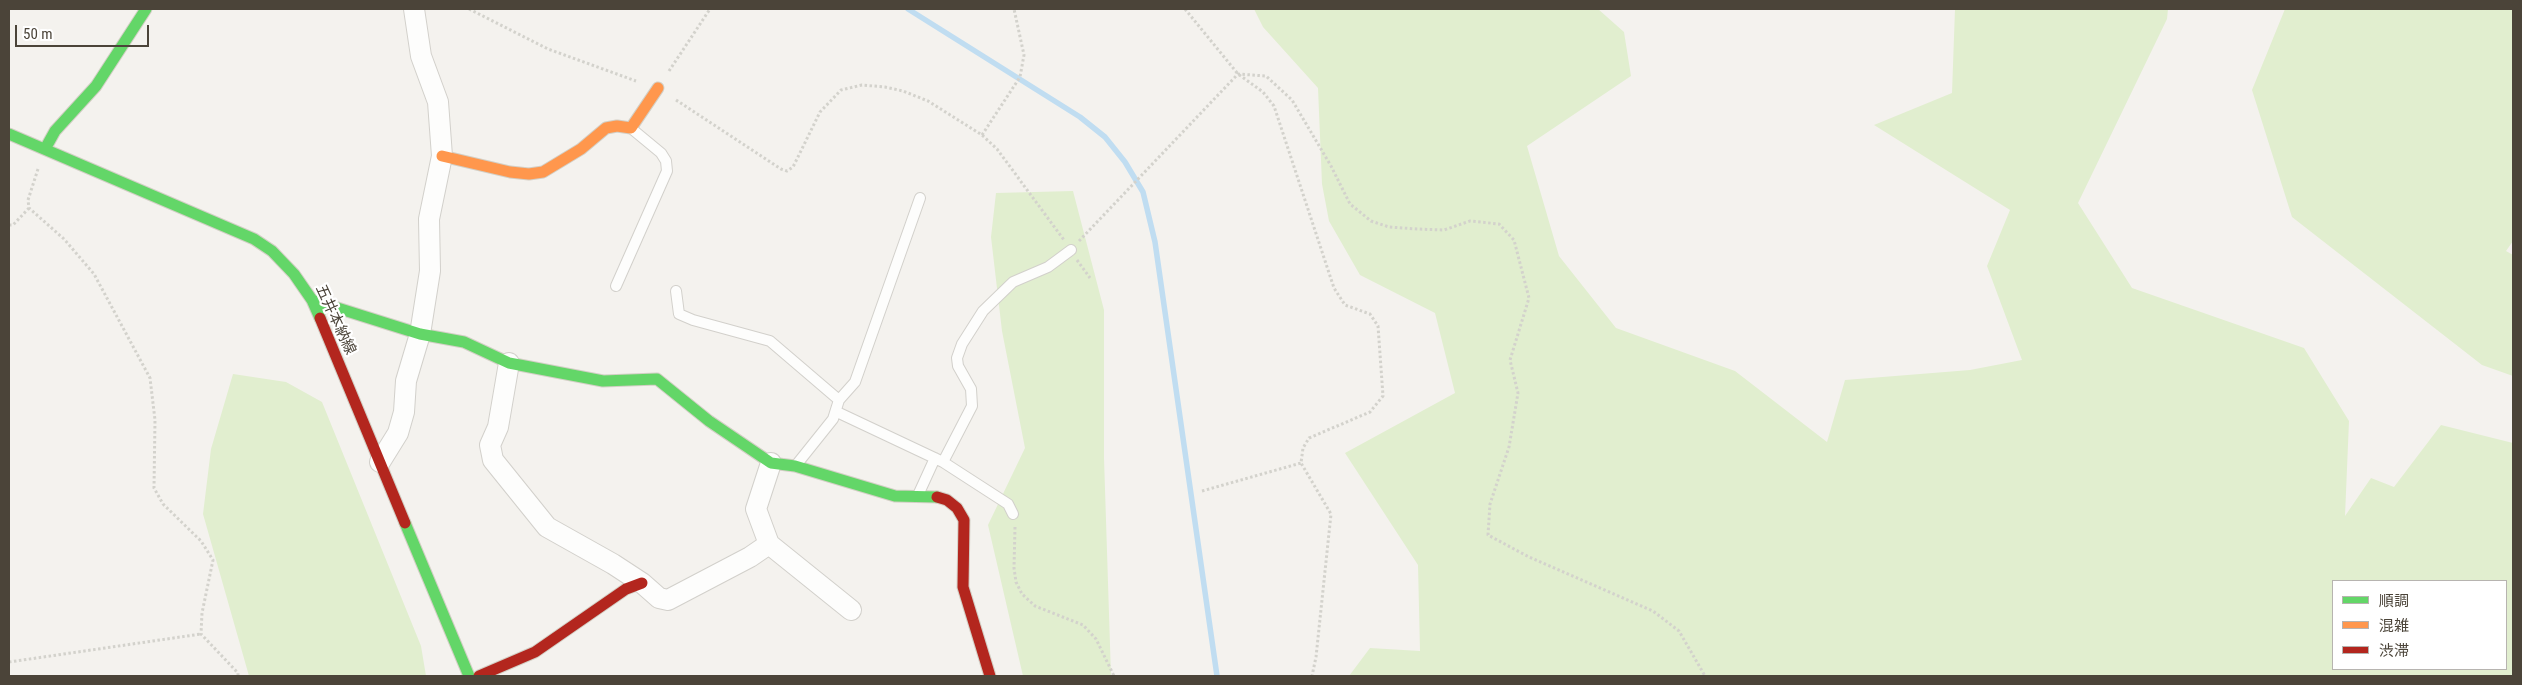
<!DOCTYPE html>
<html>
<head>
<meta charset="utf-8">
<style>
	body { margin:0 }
	#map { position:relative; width:2522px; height:685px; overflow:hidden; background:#f4f2ee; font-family:"Roboto Condensed","Noto Sans JP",sans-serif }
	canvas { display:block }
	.frame { position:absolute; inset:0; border:10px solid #4b4439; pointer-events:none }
	.legend { position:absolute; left:2332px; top:580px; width:175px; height:90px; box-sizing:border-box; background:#fff; border:1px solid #b7b4b0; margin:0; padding:6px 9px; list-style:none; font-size:15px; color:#4b4439 }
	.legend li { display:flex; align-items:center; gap:10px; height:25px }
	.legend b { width:25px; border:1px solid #b7b4b0 }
	.scale { position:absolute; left:15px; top:25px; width:134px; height:22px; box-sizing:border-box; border:2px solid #4b4439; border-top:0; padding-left:6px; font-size:15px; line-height:18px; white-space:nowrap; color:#4b4439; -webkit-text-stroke:4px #fff; paint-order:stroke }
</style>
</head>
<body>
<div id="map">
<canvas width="2522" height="685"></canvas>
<div class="frame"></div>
<ul class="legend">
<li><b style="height:6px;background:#63d668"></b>順調</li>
<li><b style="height:6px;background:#ff974d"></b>混雑</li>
<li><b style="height:6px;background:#b3261e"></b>渋滞</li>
</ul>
<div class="scale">50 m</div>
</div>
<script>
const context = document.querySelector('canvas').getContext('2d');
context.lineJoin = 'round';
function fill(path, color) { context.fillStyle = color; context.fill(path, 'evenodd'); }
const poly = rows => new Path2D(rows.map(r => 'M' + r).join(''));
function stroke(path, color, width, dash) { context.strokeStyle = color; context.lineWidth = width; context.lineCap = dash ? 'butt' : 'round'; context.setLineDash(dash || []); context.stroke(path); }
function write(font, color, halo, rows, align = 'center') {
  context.font = font + ' "Roboto Condensed","Noto Sans JP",sans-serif'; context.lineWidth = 4.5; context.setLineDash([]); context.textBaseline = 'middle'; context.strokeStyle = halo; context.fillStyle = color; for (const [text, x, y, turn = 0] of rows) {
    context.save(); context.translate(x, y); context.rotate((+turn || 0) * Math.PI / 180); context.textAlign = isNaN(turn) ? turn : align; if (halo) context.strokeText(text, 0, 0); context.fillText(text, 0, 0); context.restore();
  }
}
const green = poly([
	[1254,9,1598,9,1624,32,1631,76,1527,146,1559,256,1616,328,1735,371,1827,442,1845,380,1970,370,2022,360,1987,266,2010,210,1874,125,1952,93,1955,9,2168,9,2167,19,2078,203,2132,288,2304,348,2349,421,2345,516,2371,478,2394,487,2441,425,2513,443,2513,676,1349,676,1370,648,1420,651,1418,565,1345,453,1455,393,1435,313,1360,275,1329,221,1322,184,1318,88,1263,27],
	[2333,581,2506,581,2506,669,2333,669],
	[2285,9,2513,9,2513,241,2506,251,2513,255,2513,376,2482,365,2292,217,2252,90],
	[1073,191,1104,310,1104,458,1111,676,1023,676,988,525,1025,448,1002,331,991,237,996,193],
	[233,374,286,382,322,402,421,646,426,676,249,676,203,514,211,449]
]);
const stream = poly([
	[908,9,1080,117,1105,137,1125,162,1143,192,1155,242,1217,676]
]);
const path = poly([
	[469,9,548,49,636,81],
	[1185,9,1238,74,1263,92,1274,106,1334,288,1345,305,1370,314,1378,326,1383,396,1370,412,1309,438,1303,448,1301,463,1331,514,1316,657,1312,676],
	[669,71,710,9],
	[676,100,781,169,787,171,793,167,820,112,841,90,862,85,885,87,903,91,928,101,982,135,997,149,1064,240],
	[982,135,1020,77,1024,55,1014,9],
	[38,169,28,200,29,208,64,239,94,274,150,378,155,420,154,488,163,504,201,541,213,560,202,613,201,634,238,673,238,676],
	[9,225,13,225,29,208],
	[1079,241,1238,74,1266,76,1292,100,1331,166,1350,204,1371,221,1389,227,1417,229,1444,230,1470,221,1499,224,1514,240,1529,298,1510,360,1518,393,1509,447,1490,504,1488,535,1529,557,1653,611,1679,631,1705,676],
	[1077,260,1090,278],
	[1202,491,1301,463],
	[1015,527,1014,568,1016,582,1022,594,1035,606,1083,625,1096,639,1114,676],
	[9,662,201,634]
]);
const lane = poly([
	[616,286,667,171,666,161,661,153,632,129],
	[676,291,679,314,693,320,770,341,839,400],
	[837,412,943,462,1008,504,1013,514],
	[943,462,972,406,971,389,958,366,957,358,962,344,983,311,1013,282,1048,267,1071,250],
	[797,464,833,419,839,400,855,382,920,198],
	[919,493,935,458]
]);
const street = poly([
	[509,363,498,427,490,445,493,460,547,527,613,564,642,583,659,598,668,600,750,557,769,544],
	[380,462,398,433,404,412,406,381,420,334,430,271,429,219,442,156,438,102,421,56,414,9],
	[771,463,756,509,769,544,851,610]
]);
const fast = poly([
	[9,134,254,239,272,251,294,274,312,300,320,318],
	[45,149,55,131,96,86,146,9],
	[312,300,420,334,464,342,509,363,603,381,657,379,709,421,771,463,795,466,895,496,937,497],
	[405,523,469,676]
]);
const slow = poly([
	[442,156,510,172,529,174,543,172,581,149,606,128,617,126,631,128,658,88]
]);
const jam = poly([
	[320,318,405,523],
	[937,497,947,500,957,508,964,520,963,587,990,676],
	[479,676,535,652,626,589,642,583]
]);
const streetNames = [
	["五井本納線",335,320,65]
];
fill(green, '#e1eecf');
stroke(stream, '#c0ddf1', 5.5);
stroke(lane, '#d2d0cb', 12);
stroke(street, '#d2d0cb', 22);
stroke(fast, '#d3cfc5', 13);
stroke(slow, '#d3cfc5', 13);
stroke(jam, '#d3cfc5', 13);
stroke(path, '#d3d2cc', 3, [2.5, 2.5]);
stroke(lane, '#fdfdfc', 10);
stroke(street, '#fdfdfc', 20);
stroke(fast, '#63d668', 11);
stroke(slow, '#ff974d', 11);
stroke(jam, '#b3261e', 11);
write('15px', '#4b4439', '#fff', streetNames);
</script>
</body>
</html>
